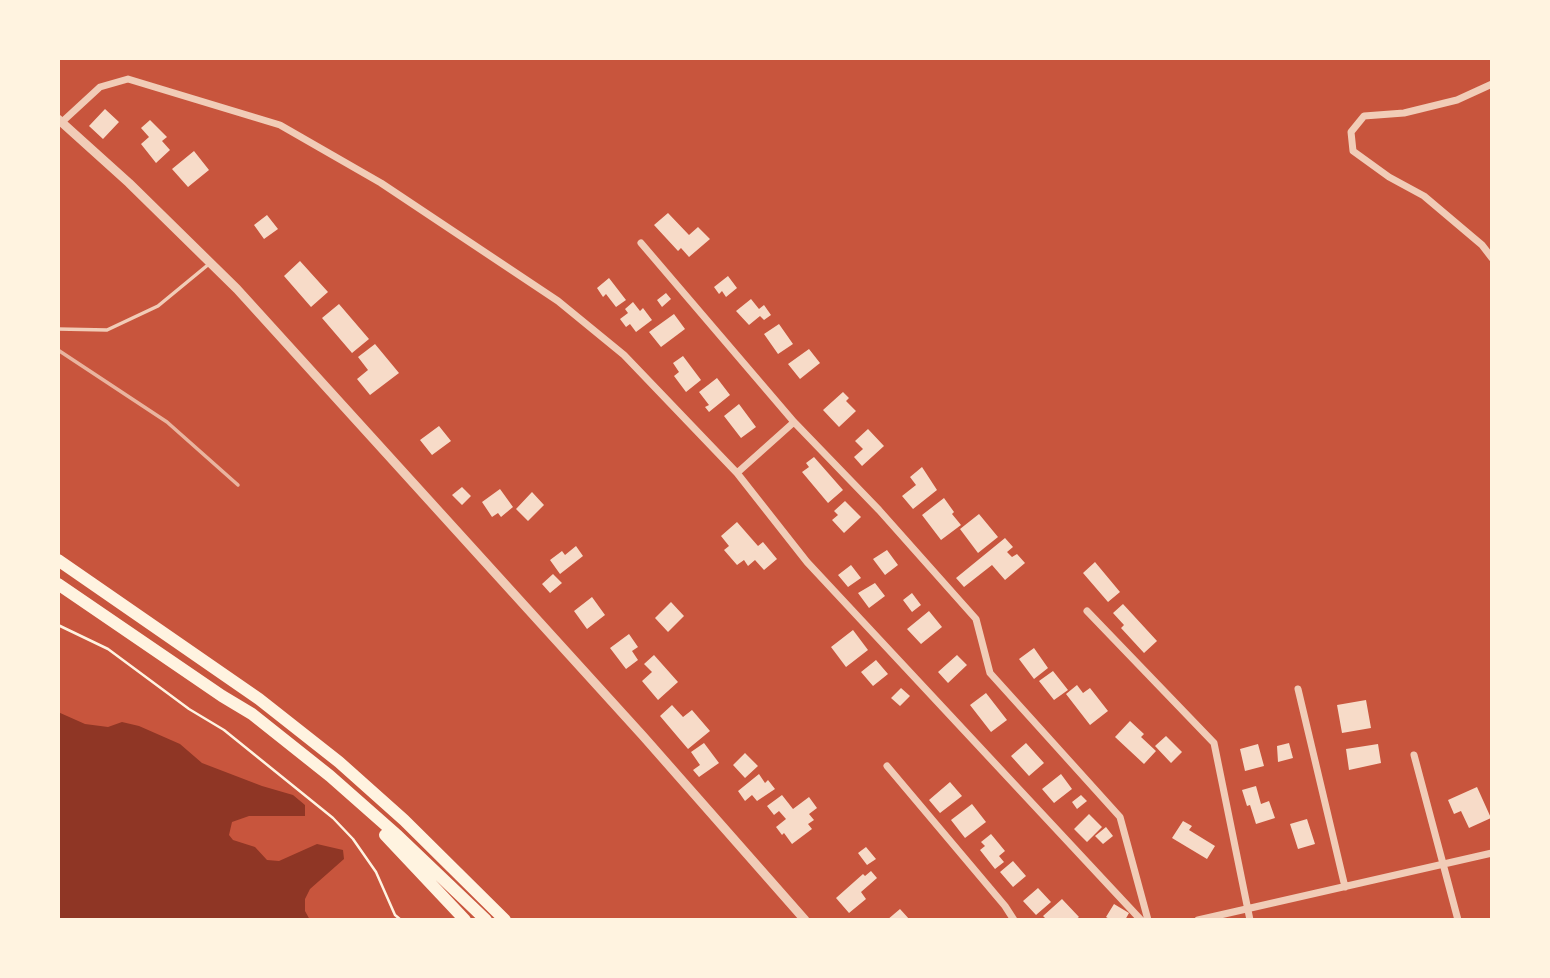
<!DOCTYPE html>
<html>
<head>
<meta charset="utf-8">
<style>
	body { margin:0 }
	#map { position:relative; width:1550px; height:978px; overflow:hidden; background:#c8553d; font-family:Cabin,sans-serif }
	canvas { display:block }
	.frame { position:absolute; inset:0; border:60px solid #fff3e0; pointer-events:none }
</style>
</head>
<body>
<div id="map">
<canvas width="1550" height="978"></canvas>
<div class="frame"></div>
</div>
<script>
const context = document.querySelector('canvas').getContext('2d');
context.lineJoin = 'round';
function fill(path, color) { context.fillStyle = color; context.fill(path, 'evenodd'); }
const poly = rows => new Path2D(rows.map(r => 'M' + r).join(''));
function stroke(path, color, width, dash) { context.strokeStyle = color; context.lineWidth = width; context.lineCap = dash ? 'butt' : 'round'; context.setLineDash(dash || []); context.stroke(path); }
const water = poly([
	[58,712,85,724,108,727,122,722,139,726,180,744,202,763,262,786,293,795,305,805,305,816,249,816,232,822,229,835,233,840,255,847,267,860,279,861,317,844,343,850,344,859,310,889,305,899,305,911,310,920,58,920]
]);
const building = poly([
	[105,109,119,122,103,139,89,126],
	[150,120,167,137,162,141,170,150,156,163,141,144,149,137,141,128],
	[194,151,209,170,188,187,172,169],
	[668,213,689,235,698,227,710,239,689,257,681,248,678,251,654,225],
	[267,215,278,229,264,239,254,225],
	[300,261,328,292,311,307,284,276],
	[728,276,737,288,726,297,722,291,719,294,714,287],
	[609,278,626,300,616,307,606,294,603,297,597,288],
	[666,293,671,299,662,307,657,300],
	[751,299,759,309,764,305,771,315,764,320,760,316,749,325,736,311],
	[633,302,640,311,643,308,652,320,636,332,630,324,626,327,620,319,628,313,625,309],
	[339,304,369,339,352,353,322,318],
	[674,314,685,329,661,347,649,332],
	[779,324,793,344,778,354,764,334],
	[375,344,399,373,370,395,357,379,368,370,358,357],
	[809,349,820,363,800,379,788,364],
	[683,356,701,380,686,392,674,376,679,372,673,363],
	[717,378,730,395,709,412,705,407,709,405,699,392],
	[843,392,849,398,846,401,856,411,839,427,823,410],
	[739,404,756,427,741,438,724,416],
	[439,426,451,441,432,455,420,440],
	[868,429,884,446,862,466,854,457,863,449,855,441],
	[814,457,843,490,828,503,802,472,809,467,806,463],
	[922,467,937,490,913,509,902,496,916,485,910,477],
	[462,487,471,496,462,505,452,495],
	[500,489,513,507,501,517,498,513,492,517,482,502],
	[532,492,544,505,528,521,516,509],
	[944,498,954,512,952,514,961,525,941,540,922,515],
	[845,501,861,517,844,533,832,520,838,515,834,511],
	[979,514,998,537,978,553,960,529],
	[737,522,758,546,763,542,777,559,764,570,755,560,748,566,744,560,737,565,724,550,729,546,721,536],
	[1005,538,1013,547,1007,552,1012,557,1017,554,1025,563,1005,580,992,565,964,587,956,578],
	[576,546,583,556,560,574,550,560,562,551,565,555],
	[887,550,898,565,885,575,873,559],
	[1095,562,1120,592,1108,602,1083,573],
	[851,565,861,578,848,587,838,575],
	[553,574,562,583,550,593,542,584],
	[875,583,885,596,869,608,858,593],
	[912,593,921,605,912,612,903,600],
	[592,597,605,615,587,629,574,611],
	[671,602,684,616,668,632,655,618],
	[1123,604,1157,641,1144,653,1121,628,1124,625,1113,613],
	[929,611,942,627,921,644,907,629],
	[853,630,868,650,846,667,831,647],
	[629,634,638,647,632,651,638,660,626,669,610,648],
	[1034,648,1048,668,1034,679,1019,659],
	[654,655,678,682,658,700,642,681,652,672,644,664],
	[957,655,967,665,948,683,938,672],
	[876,660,888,674,873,686,861,672],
	[1053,671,1068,690,1054,700,1039,681],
	[1077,685,1083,693,1090,688,1108,711,1090,725,1066,694],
	[901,688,910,696,900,706,891,698],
	[986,693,1007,720,991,732,970,705],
	[1366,700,1371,728,1342,733,1337,705],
	[672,705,683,717,692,710,710,731,688,749,660,716],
	[1130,721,1144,734,1141,737,1156,751,1144,764,1115,737],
	[1166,736,1182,752,1171,763,1155,746],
	[704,743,719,763,699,777,693,770,700,765,691,752],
	[1026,743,1044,763,1029,776,1011,756],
	[1289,743,1293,758,1278,762,1277,746],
	[1258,744,1264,766,1245,771,1240,749],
	[1378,744,1381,763,1349,770,1346,749],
	[745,753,758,766,745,778,733,765],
	[759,774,765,783,768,780,775,789,757,801,752,795,745,801,738,791],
	[1061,774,1072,789,1054,803,1042,789],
	[950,782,962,796,940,813,929,800],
	[1256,786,1261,804,1269,801,1275,818,1256,824,1250,805,1247,806,1242,790],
	[1477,787,1491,818,1469,828,1461,811,1454,814,1448,800],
	[782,795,793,809,809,797,817,808,809,814,814,820,808,824,812,829,792,844,784,833,782,835,776,827,786,819,779,811,774,815,767,806],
	[1081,795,1087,801,1077,809,1072,802],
	[972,804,986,822,965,838,951,820],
	[1089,814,1102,827,1087,842,1074,829],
	[1307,819,1315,844,1298,849,1290,824],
	[1183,821,1192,826,1189,830,1215,846,1207,859,1172,838],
	[1106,827,1113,836,1103,844,1095,836],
	[991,834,1005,851,999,856,1004,862,995,869,980,850,985,846,981,842],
	[866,847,876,859,867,865,858,853],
	[1013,861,1026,876,1013,887,1000,872],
	[871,871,877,878,861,892,866,899,849,913,836,898,863,874,865,876],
	[1038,888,1051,902,1036,915,1023,901],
	[1062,899,1079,917,1075,920,1047,920,1043,916],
	[1114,904,1129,913,1125,920,1111,920,1106,917],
	[900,909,910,920,887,920]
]);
const path = poly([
	[58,625,108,649,189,709,224,730,333,818,353,839,376,872,395,915,401,920]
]);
const service = poly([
	[58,329,107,330,158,306,209,264]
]);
const minor = poly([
	[1492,84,1457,100,1404,113,1364,116,1351,132,1353,151,1389,177,1424,196,1482,245,1492,258],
	[62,122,100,87,128,79,280,125,381,183,558,301,624,355,737,473,807,562,1141,920],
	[641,243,794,422,879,510,976,619,990,673,1120,817,1148,920],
	[737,473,794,422],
	[1087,611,1214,743,1250,920],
	[1298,689,1345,887],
	[1414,755,1458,920],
	[887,766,1005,906,1014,920],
	[1198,920,1492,853]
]);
const tertiary = poly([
	[58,119,129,183,237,289,643,736,805,920]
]);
const trunk = poly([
	[58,560,259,699,339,762,404,820,505,920],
	[58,584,222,696,252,714,330,776,398,836,486,920],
	[385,835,465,920]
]);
const rail = poly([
	[58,350,167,422,238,485]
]);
fill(water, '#8f3625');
fill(building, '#f7dbc8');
stroke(path, '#fff3e0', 2.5);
stroke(service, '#f1ccb7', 3.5);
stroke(minor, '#f1ccb7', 7);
stroke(tertiary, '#f1ccb7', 9);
stroke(trunk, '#fff3e0', 12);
stroke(rail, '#e9b49f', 3.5);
</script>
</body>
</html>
